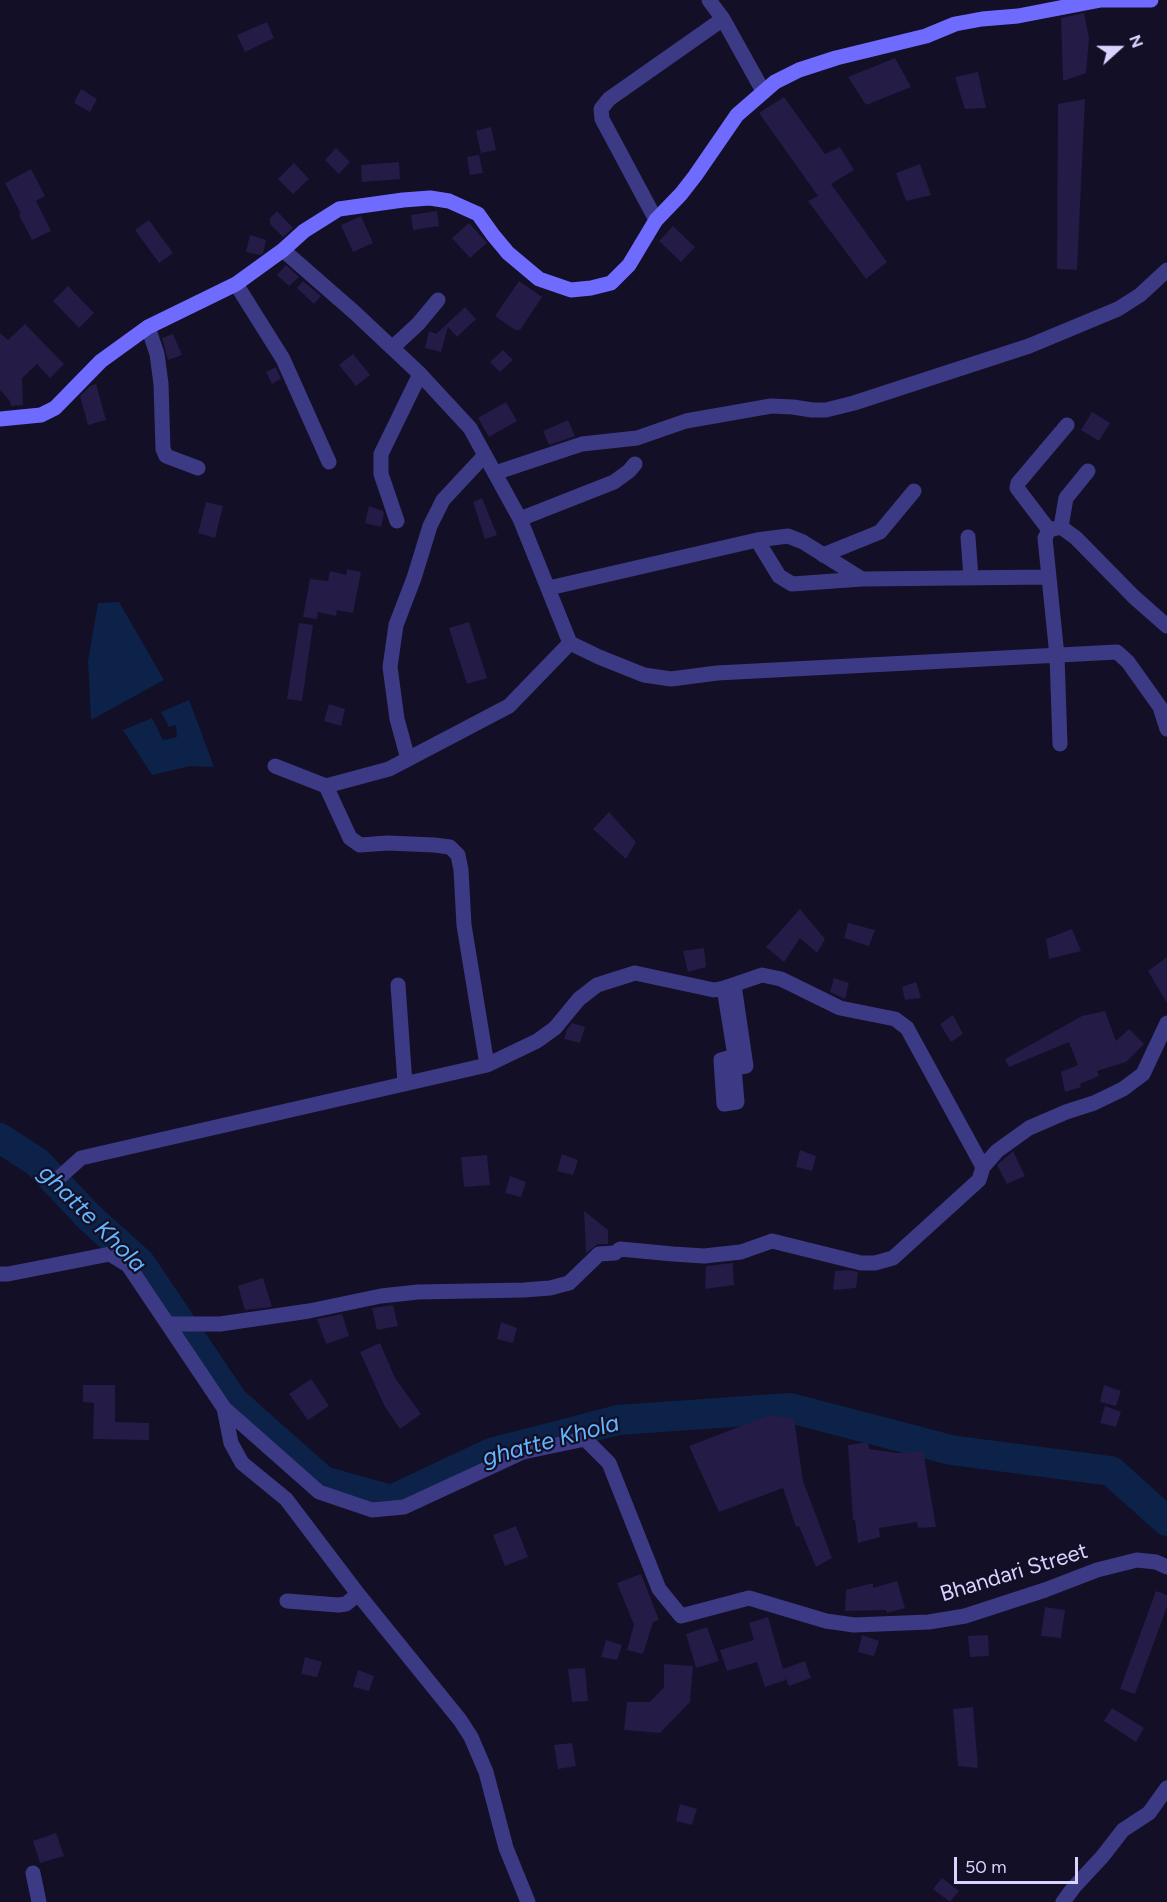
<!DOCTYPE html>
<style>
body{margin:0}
#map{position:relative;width:1167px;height:1902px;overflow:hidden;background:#130f26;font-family:Figtree,sans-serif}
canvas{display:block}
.north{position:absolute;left:1089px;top:18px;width:60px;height:60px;-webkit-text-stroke:4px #130f26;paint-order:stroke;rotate:69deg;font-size:16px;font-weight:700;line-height:24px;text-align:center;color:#d9d4ff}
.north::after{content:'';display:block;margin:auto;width:21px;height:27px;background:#d9d4ff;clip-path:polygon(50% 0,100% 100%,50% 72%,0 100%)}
.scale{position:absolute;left:954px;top:1857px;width:124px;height:27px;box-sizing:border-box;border:3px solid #d9d4ff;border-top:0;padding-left:8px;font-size:18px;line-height:21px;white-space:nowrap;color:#d9d4ff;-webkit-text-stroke:4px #130f26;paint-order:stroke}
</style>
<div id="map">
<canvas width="1167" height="1902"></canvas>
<div class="north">N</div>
<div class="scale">50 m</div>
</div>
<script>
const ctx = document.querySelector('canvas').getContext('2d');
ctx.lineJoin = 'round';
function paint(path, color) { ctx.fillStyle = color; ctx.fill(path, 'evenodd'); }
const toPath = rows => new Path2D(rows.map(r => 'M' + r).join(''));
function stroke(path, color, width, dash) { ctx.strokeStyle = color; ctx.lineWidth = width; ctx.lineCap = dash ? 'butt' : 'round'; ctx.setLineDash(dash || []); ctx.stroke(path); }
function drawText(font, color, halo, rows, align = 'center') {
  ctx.font = font + ' Figtree,sans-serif'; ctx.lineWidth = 4.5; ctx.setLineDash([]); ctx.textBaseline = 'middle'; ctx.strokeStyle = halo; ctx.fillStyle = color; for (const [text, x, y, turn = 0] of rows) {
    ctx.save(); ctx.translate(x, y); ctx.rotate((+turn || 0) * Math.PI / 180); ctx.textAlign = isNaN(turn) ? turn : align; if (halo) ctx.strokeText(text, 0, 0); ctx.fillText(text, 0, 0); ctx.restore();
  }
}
const water = toPath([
 [119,602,164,680,91,720,88,661,98,603],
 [189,700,214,767,190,766,152,775,123,730,152,718,163,740,177,737,176,725,169,727,161,712]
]);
const river = toPath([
 [0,1138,37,1162,90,1218,140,1263,233,1401,323,1481,391,1500,491,1453,618,1420,790,1408,951,1450,1111,1471,1167,1521]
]);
const building = toPath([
 [1084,13,1089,38,1086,73,1063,81,1061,18],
 [267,22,274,38,245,52,237,35],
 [895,58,911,87,866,105,848,77],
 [978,72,986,108,965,109,955,77],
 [81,89,97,99,90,112,74,103],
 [784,97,825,154,840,147,854,170,831,184,887,262,866,279,808,201,818,196,759,113],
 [1085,99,1077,270,1057,269,1058,104],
 [491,127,496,150,481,153,476,131],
 [336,148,350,162,339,174,325,160],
 [479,155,483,173,470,175,467,157],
 [399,162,400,179,362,182,361,165],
 [294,163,309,179,293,194,278,179],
 [920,164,931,195,906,201,896,173],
 [31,169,45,196,36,201,51,231,32,240,19,215,21,214,5,183],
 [277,211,293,228,283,237,270,224,270,218],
 [437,211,439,226,413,230,411,215],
 [361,216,373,243,353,252,341,225],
 [149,220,173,253,159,263,135,230],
 [469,223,487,243,470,258,452,238],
 [673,226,695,247,681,262,659,241],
 [250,235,266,240,263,253,260,255,246,252],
 [286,265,299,277,289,286,277,275],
 [303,281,321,296,314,304,297,288],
 [519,281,542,297,520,330,515,330,495,316],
 [68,286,94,313,79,328,53,301],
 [465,307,476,319,457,337,448,327,441,352,425,348,429,331,436,334],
 [25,324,64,364,50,378,37,364,22,378,23,405,11,406,10,401,0,390,0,333,8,340],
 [173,334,182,355,168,360,162,338],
 [503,350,513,360,500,372,490,362],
 [353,354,370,375,356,386,339,365],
 [276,367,281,379,272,384,266,372],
 [96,384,106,420,88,425,80,396,90,386],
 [506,402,517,421,489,437,478,418],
 [1092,412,1110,423,1099,441,1081,430],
 [568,420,575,436,549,445,543,431],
 [482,498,497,535,485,539,473,502],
 [206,502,223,506,215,538,198,533],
 [369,506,383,511,384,514,381,527,365,523],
 [347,569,361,572,353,613,337,610,336,616,318,612,317,619,303,617,310,579,328,581,330,571,346,575],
 [469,622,487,678,467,684,449,628],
 [299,623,313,625,302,701,287,699],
 [329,704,345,709,341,726,324,721],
 [609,812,636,842,626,859,593,829],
 [800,909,825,939,817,953,800,938,784,962,766,947],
 [848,923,875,930,869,946,844,938],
 [1072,929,1081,951,1049,959,1046,939],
 [704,948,706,967,688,972,683,951],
 [1167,957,1167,1003,1148,971],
 [834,978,849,983,845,999,830,992],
 [916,982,921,998,905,1000,902,987],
 [1105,1011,1116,1041,1129,1029,1144,1044,1126,1062,1097,1071,1099,1076,1080,1084,1081,1087,1065,1092,1061,1072,1078,1065,1069,1042,1009,1067,1005,1059,1082,1016],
 [953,1015,963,1034,951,1042,940,1024],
 [572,1023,585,1027,580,1043,564,1039,567,1029],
 [800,1150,816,1156,812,1171,796,1167],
 [1013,1151,1025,1176,1007,1184,997,1165],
 [562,1154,578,1160,573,1175,557,1171],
 [487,1155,490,1185,464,1187,461,1157],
 [510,1176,526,1182,521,1197,505,1193],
 [584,1211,608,1230,608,1244,598,1244,586,1253],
 [733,1263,734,1285,705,1289,706,1266],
 [850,1270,858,1272,856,1288,833,1290,835,1271],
 [263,1278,272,1307,245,1310,238,1286],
 [393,1305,398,1326,377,1330,372,1308],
 [342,1314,349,1336,326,1344,317,1319],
 [501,1322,517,1328,513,1343,497,1339],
 [380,1343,395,1378,421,1414,400,1429,384,1405,360,1352],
 [311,1379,329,1406,308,1420,289,1394],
 [83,1385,115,1385,115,1422,149,1423,149,1440,93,1439,94,1403,83,1402],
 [1104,1385,1121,1391,1116,1406,1100,1402],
 [1105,1406,1121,1412,1116,1427,1100,1423],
 [770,1415,794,1419,803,1481,832,1558,816,1567,799,1526,796,1527,783,1488,719,1512,689,1446],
 [868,1442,869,1449,897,1453,923,1451,936,1527,918,1528,917,1522,879,1528,880,1537,858,1543,855,1520,853,1520,848,1445],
 [516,1526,528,1557,505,1566,493,1535],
 [641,1574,659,1620,653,1622,643,1654,627,1650,634,1625,617,1583],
 [897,1581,905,1608,887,1613,886,1610,845,1611,846,1590,873,1583,873,1588],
 [1156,1591,1167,1595,1167,1607,1135,1694,1120,1689],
 [1045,1607,1065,1610,1061,1638,1041,1636],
 [768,1617,783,1669,805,1661,811,1678,789,1686,784,1674,786,1680,765,1687,757,1662,727,1671,720,1650,754,1640,749,1623],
 [707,1627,719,1661,696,1668,686,1634],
 [862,1635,879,1641,874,1656,858,1652],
 [988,1635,989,1656,970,1657,968,1636],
 [606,1640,622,1645,617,1660,601,1657],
 [305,1657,322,1662,317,1677,301,1674],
 [664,1664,693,1666,690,1702,660,1733,624,1730,627,1702,650,1702,664,1687],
 [585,1668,588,1701,572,1702,568,1669],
 [358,1670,374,1676,369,1691,353,1687],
 [973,1707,978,1768,958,1766,953,1709],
 [1112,1708,1144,1728,1136,1742,1104,1721],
 [572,1743,576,1766,558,1769,554,1745],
 [680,1804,697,1809,692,1825,676,1821],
 [56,1833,64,1856,40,1863,33,1841],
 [942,1878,959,1891,950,1902,933,1889]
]);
const street = toPath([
 [709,0,723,19,763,91],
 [656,220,602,119,601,109,609,99,723,19],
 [283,250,354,312,420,374,470,428,520,519,570,643,599,657,644,675,671,679,717,673,1117,652,1128,662,1160,707,1167,729],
 [236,284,283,359,329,462],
 [148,327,157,354,161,384,163,449,166,456,198,468],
 [392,348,418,324,438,300],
 [495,473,582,444,637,438,686,421,771,406,793,407,812,410,826,410,854,403,1029,346,1118,309,1140,295,1167,270],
 [520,519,614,482,629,471,635,464],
 [397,521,381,474,381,454,420,374],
 [1061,527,1076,538,1134,597,1167,626],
 [1061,527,1066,498,1088,471],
 [1049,530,1017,488,1018,483,1067,425],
 [968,537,971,578],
 [757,540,779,576,792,584,862,579,1049,577],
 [823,555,880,532,914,491],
 [549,588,757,540,788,536,803,542,862,579],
 [1060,744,1057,656,1045,538,1049,530,1061,527],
 [408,759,397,719,390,667,396,625,414,578,430,526,443,500,485,455],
 [275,766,326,786,389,769,509,706,570,643],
 [326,786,350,838,360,845,388,843,434,845,450,847,458,855,461,870,464,925,487,1065],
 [398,985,405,1084],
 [724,988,735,1056,721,1060,724,1104,737,1102,734,1068,746,1066,734,985],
 [61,1176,81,1158,487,1065,537,1041,555,1028,579,999,597,985,635,973,714,990,724,988,762,975,781,979,840,1008,895,1019,907,1028,983,1167],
 [0,1274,8,1274,110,1254,128,1265,224,1408,319,1492,372,1510,404,1507,523,1452,585,1439,609,1463,659,1589,681,1616,749,1598,826,1621,854,1625,929,1622,965,1616,1045,1590,1097,1570,1137,1560,1156,1562,1167,1567],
 [168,1324,220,1324,309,1311,381,1296,418,1292,524,1290,550,1288,569,1283,599,1254,615,1253,620,1249,673,1254,704,1256,741,1252,772,1241,861,1263,875,1263,893,1258,979,1180,983,1167,997,1151,1029,1128,1066,1112,1094,1103,1123,1089,1143,1074,1167,1023],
 [224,1408,231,1443,242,1463,286,1499,358,1594,460,1720,471,1737,486,1772,506,1848,528,1902],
 [287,1601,338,1605,346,1604,358,1594],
 [33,1873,39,1902],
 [1063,1902,1074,1887,1102,1857,1123,1830,1149,1813,1167,1788]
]);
const secondary = toPath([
 [0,419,41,415,55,408,101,361,148,327,236,284,283,250,304,231,339,209,403,200,430,198,449,201,478,214,493,235,508,253,539,279,571,290,591,288,611,283,629,265,656,220,681,194,695,176,737,115,775,82,799,70,836,58,926,36,955,24,982,19,1018,16,1101,0,1151,0]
]);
const streetNames = [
 ["Bhandari Street",1014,1573,-17]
];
const waterNames = [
 ["ghatte Khola",92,1219,45],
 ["ghatte Khola",551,1441,-15]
];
paint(water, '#0c2248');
stroke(river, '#0c2248', 30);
paint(building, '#241b47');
stroke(street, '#3d3a85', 15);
stroke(secondary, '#6f6bff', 15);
drawText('22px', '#d9d4ff', '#130f26', streetNames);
drawText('italic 24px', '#62b6ff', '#130f26', waterNames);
</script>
